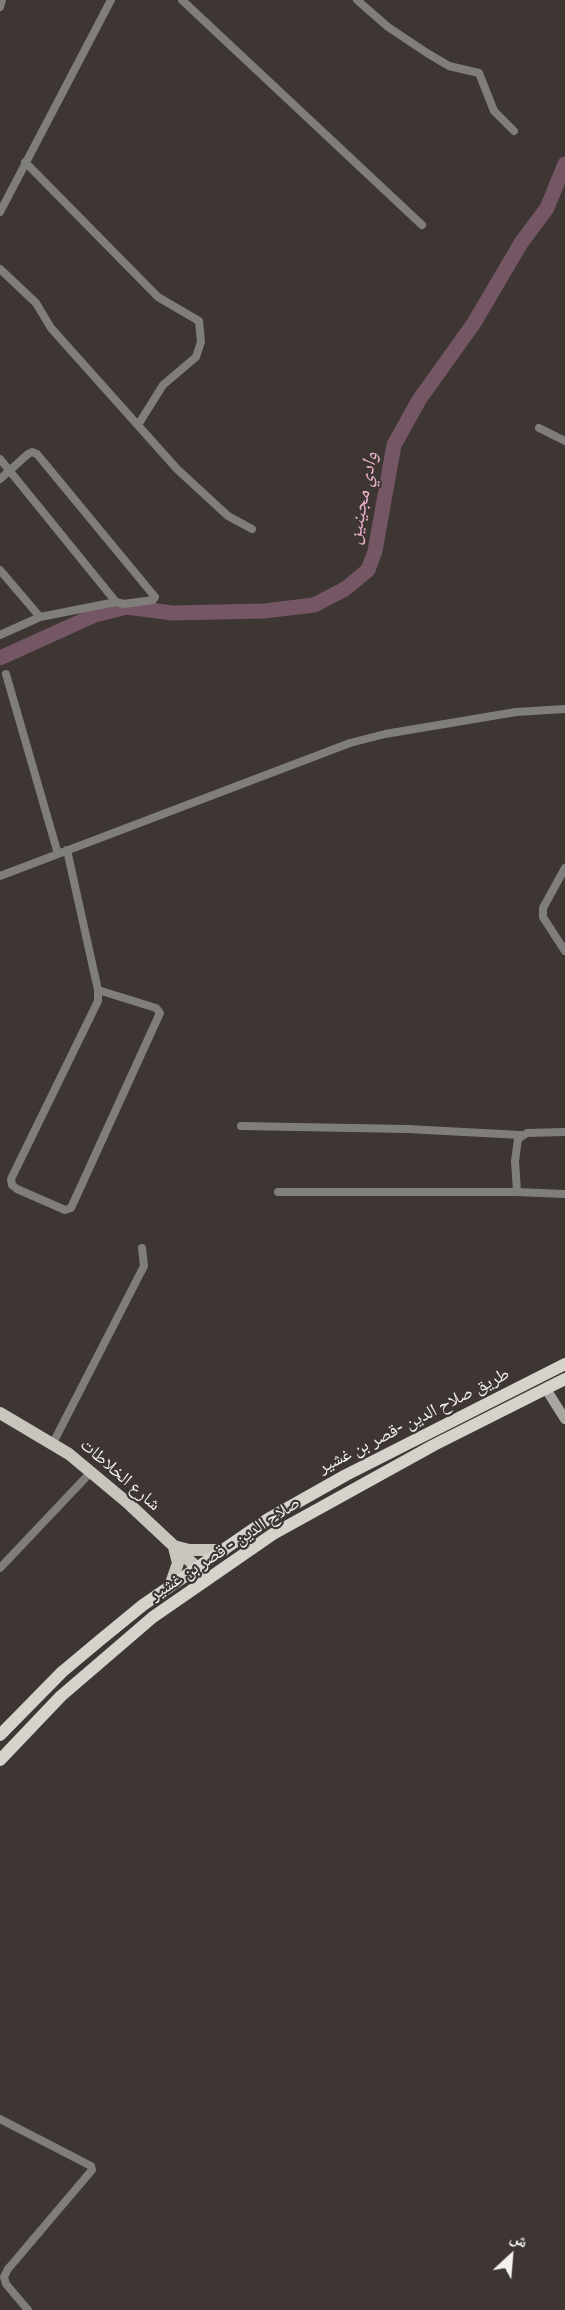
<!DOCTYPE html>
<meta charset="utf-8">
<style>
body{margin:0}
#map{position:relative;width:565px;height:2310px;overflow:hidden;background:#3d3633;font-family:Signika,"Noto Naskh Arabic",sans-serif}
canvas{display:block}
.north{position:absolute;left:481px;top:2226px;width:60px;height:60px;-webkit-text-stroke:4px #3d3633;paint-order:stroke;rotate:26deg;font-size:16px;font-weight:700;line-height:24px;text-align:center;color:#f5f1ef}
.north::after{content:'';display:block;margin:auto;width:21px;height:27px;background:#f5f1ef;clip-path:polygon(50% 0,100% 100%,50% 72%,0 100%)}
</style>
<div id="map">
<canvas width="565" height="2310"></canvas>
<div class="north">ش</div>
</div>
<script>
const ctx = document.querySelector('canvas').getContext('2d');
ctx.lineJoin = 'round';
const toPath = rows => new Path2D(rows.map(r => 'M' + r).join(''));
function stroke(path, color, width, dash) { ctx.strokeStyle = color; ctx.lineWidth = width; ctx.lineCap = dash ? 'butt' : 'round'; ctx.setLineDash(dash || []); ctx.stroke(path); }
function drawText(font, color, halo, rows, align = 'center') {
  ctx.font = font + ' Signika,"Noto Naskh Arabic",sans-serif'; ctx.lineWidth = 4.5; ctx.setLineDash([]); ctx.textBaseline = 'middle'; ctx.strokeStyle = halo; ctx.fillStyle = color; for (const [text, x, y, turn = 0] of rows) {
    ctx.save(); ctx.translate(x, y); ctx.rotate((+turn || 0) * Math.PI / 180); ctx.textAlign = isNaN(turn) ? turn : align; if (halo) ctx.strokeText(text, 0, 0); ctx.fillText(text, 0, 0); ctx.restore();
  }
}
const river = toPath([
 [0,658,95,615,127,607,172,613,264,611,314,605,345,589,368,570,375,551,394,445,419,400,474,323,521,243,547,208,565,164]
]);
const minor = toPath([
 [182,0,422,225],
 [357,0,388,27,427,53,449,66,479,73,494,111,514,131],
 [0,7,2,0],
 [25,162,158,297,199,321,201,342,196,357,163,385,138,425],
 [0,212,111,0],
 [0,269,36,303,51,328,177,469,228,516,252,529],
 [539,428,565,441],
 [0,459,116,602,40,617,0,635],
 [0,479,28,454,32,452,37,454,155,597,153,600,124,604,116,602],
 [0,570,40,617],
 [6,674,58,854],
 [67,850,98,990,98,1001,11,1179,12,1185,17,1189,65,1210,71,1208,160,1013,156,1008,98,990],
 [565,868,543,908,543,917,565,951],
 [0,876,350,743,385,734,516,712,565,709],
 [241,1126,407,1129,521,1135],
 [278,1192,517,1192,565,1194],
 [517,1192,515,1161,518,1139,527,1133,565,1132],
 [53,1443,144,1266,142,1248],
 [0,1568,91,1472],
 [0,2119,91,2166,92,2170,8,2269,4,2277,6,2284,28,2310]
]);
const secondary = toPath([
 [546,1389,565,1419]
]);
const primary = toPath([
 [0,1413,69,1454,129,1504,208,1578],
 [174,1546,189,1550,224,1550],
 [170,1586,178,1563,174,1547]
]);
const trunk = toPath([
 [0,1735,62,1672,99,1641,143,1605,268,1519,346,1475,565,1364],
 [0,1760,61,1696,153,1617,273,1534,434,1445,565,1379]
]);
const streetNames = [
 ["طريق صلاح الدين -قصر بن غشير",414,1421,-27],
 ["شارع الخلاطات",120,1475,41],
 ["صلاح الدين - قصر بن غشير",225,1549,-33]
];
const waterNames = [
 ["وادي مجينين",363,498,-79]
];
stroke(river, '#755664', 15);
stroke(minor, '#807e7b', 8);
stroke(secondary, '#a9a6a1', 10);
stroke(primary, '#c8c4be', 12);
stroke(trunk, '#d6d2cc', 12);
drawText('18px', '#f5f1ef', '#3d3633', streetNames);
drawText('italic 20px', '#ebb0cb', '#3d3633', waterNames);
</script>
